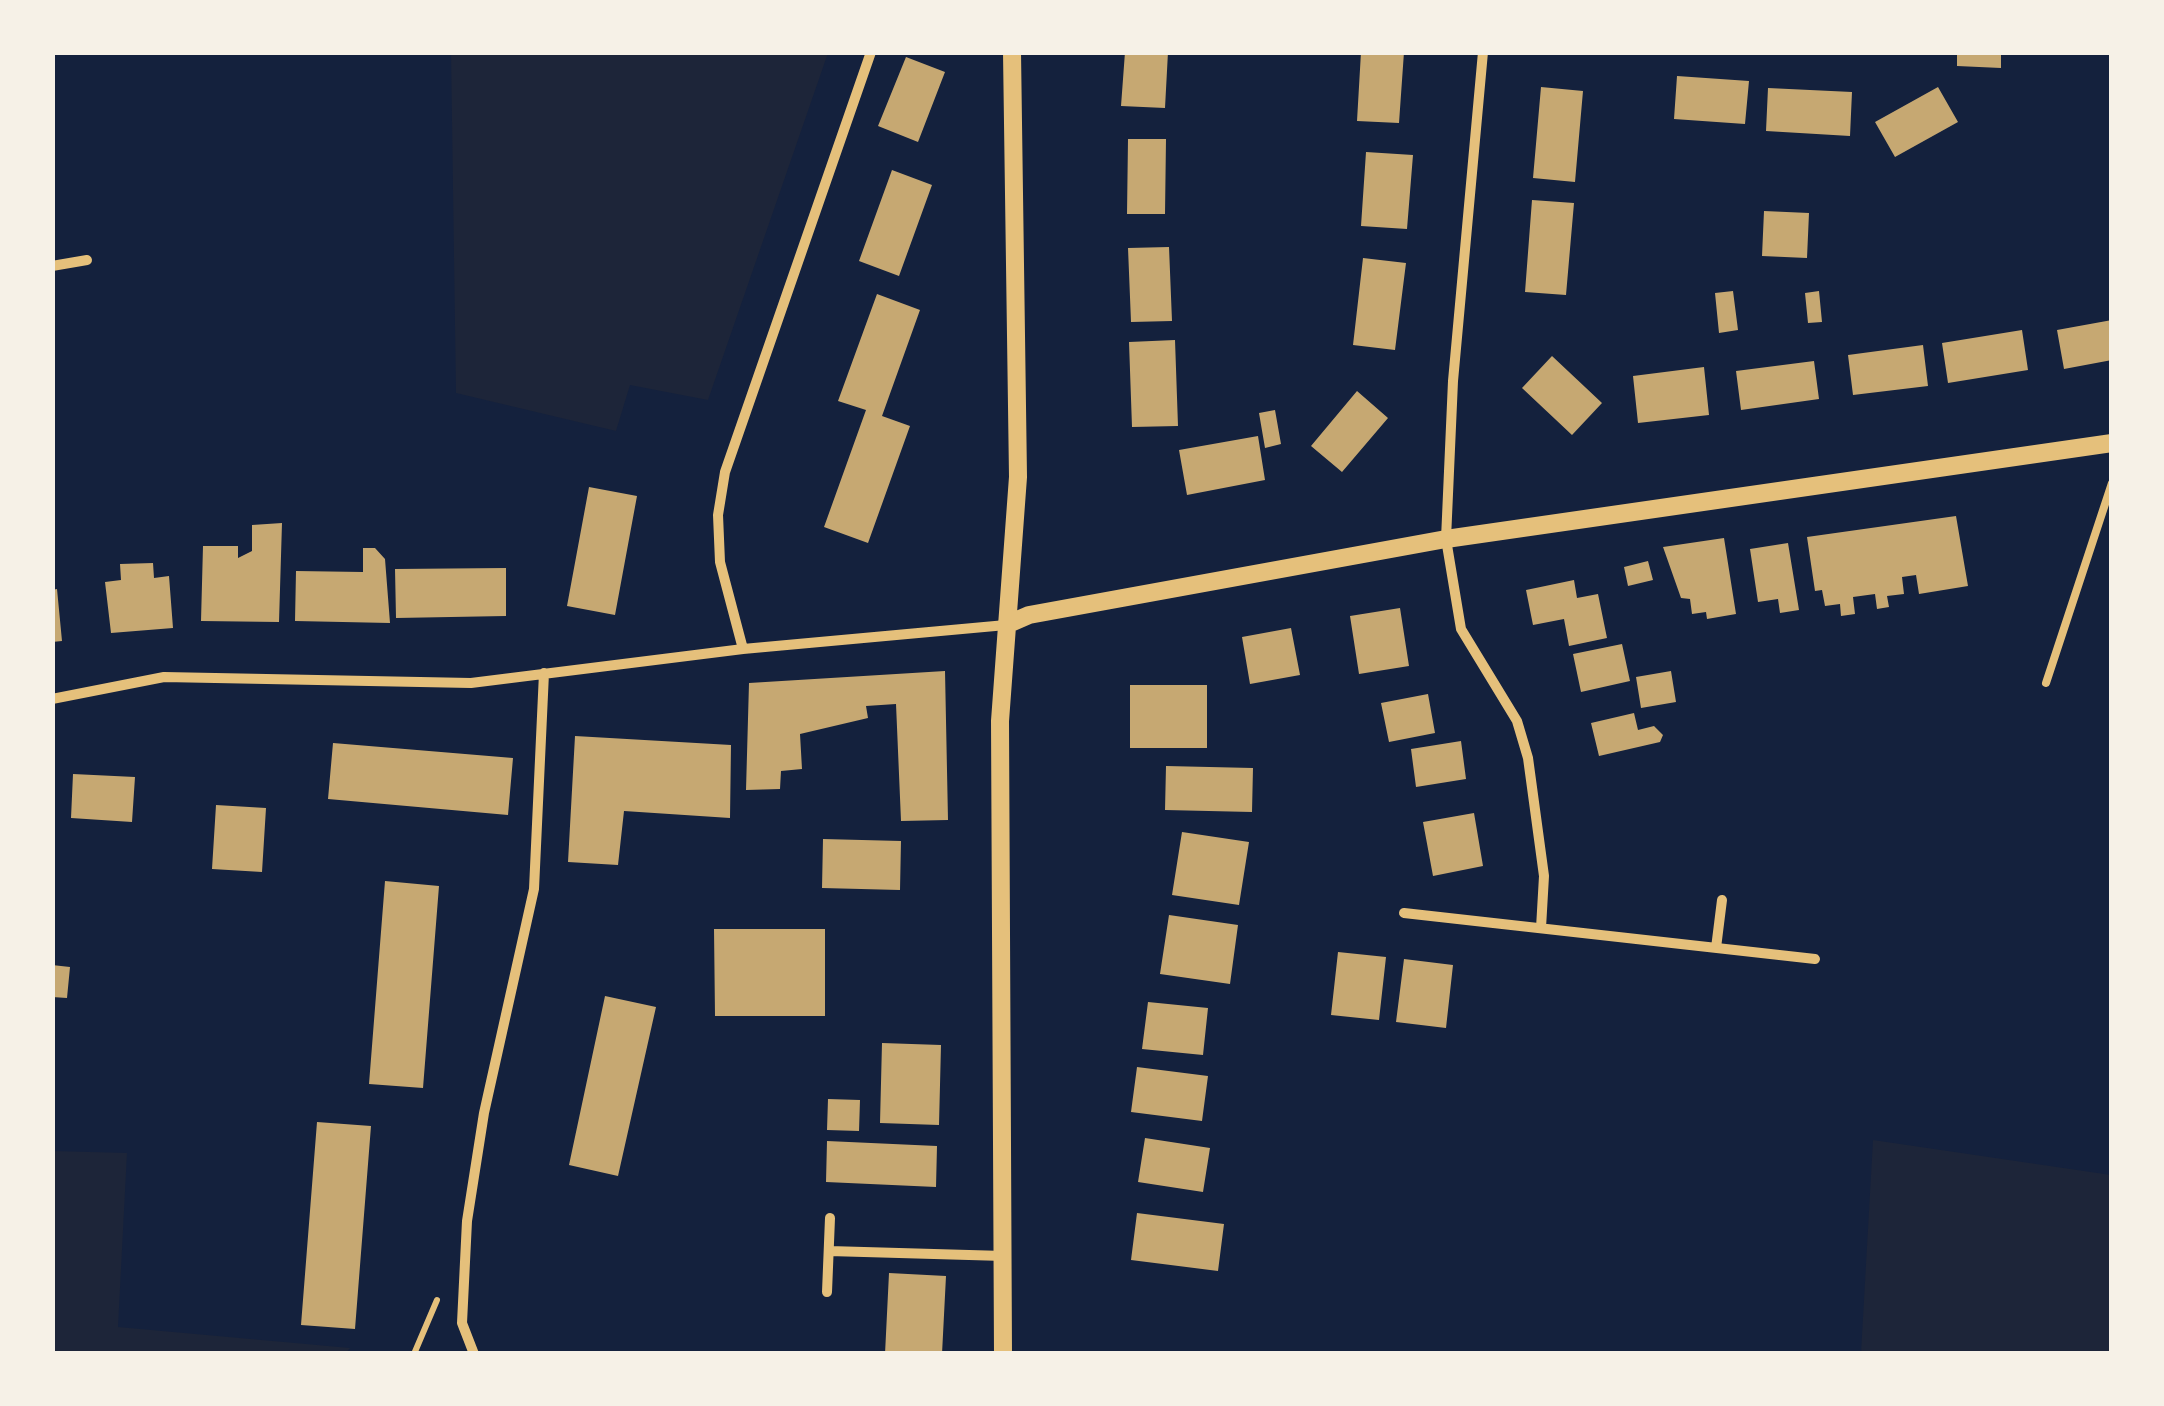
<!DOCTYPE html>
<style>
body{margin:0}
#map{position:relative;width:2164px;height:1406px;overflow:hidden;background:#14213d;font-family:"Open Sans",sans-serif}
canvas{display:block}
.frame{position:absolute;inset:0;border:55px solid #f6f1e7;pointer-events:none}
</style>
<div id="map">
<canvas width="2164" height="1406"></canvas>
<div class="frame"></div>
</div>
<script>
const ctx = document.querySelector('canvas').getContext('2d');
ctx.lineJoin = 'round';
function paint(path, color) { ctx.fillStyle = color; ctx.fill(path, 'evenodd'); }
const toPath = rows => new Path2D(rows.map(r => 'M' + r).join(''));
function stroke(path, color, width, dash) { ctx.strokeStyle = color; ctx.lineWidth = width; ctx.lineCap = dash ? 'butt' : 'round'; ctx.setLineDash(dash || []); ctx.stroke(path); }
const green = toPath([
 [451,53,828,53,708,400,630,385,616,431,456,393],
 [1873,1140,2111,1175,2111,1353,1861,1353],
 [53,1151,127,1153,118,1327,350,1348,346,1353,53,1353]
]);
const building = toPath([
 [1125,52,1168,52,1165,108,1121,106],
 [1361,52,1404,52,1399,123,1357,121],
 [1957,52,2001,52,2001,68,1957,66],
 [906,57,945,72,918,142,878,126],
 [1677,76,1749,81,1745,124,1674,119],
 [1541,87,1583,91,1575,182,1533,178],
 [1938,87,1958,122,1895,157,1875,122],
 [1768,88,1852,92,1850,136,1766,131],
 [1128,139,1166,139,1165,214,1127,214],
 [1366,152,1413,155,1407,229,1361,226],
 [892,170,932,185,899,276,859,261],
 [1532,200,1574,203,1566,295,1525,292],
 [1764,211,1809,213,1807,258,1762,256],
 [1169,247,1172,321,1131,322,1128,248],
 [1363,258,1406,263,1395,350,1353,345],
 [1733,291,1738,330,1719,333,1715,293],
 [1819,291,1822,322,1808,323,1805,293],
 [877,294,920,310,882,416,910,426,868,543,824,527,866,410,838,401],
 [2112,320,2112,360,2064,369,2057,330],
 [2022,330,2028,370,1948,383,1942,343],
 [1175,340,1178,426,1132,427,1129,342],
 [1923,345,1928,386,1853,395,1848,355],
 [1552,356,1602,403,1572,435,1522,388],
 [1814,361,1819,399,1741,410,1736,371],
 [1704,367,1709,415,1638,423,1633,376],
 [1357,391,1388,418,1342,472,1311,446],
 [1275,410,1281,444,1265,448,1259,413],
 [1258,436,1265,480,1187,495,1179,450],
 [589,487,637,496,615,615,567,606],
 [1956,516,1968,586,1919,594,1916,575,1902,577,1904,594,1887,596,1889,607,1877,609,1875,594,1853,597,1855,614,1841,616,1840,604,1825,606,1822,590,1815,591,1807,537],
 [282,523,279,622,201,621,203,546,238,546,238,558,252,551,252,525],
 [1724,538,1736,614,1707,619,1706,612,1692,614,1690,599,1681,598,1663,547],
 [1788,543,1799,610,1780,613,1778,599,1758,602,1750,549],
 [363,548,375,548,385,559,390,623,295,621,296,571,363,572],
 [1648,561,1653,580,1628,586,1624,567],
 [153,563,154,578,169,576,173,628,111,633,105,582,121,580,120,564],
 [506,568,506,616,396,618,395,569],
 [1574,580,1577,598,1598,594,1607,638,1569,646,1564,619,1533,625,1526,590],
 [57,589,62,641,52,642,52,590],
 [1400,608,1409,666,1359,674,1350,616],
 [1291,628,1300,675,1250,684,1242,637],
 [1622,644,1630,681,1581,692,1573,654],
 [945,671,948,820,901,821,896,704,866,706,868,718,800,734,802,769,781,771,780,789,746,790,749,683],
 [1671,671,1676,702,1641,708,1636,677],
 [1130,685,1207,685,1207,748,1130,748],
 [1428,694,1435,733,1389,742,1381,703],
 [1634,713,1638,730,1654,726,1663,735,1660,742,1599,756,1591,723],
 [575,736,731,745,730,818,624,811,618,865,568,862],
 [1461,741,1466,779,1416,787,1411,749],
 [333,743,513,758,508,815,328,799],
 [1166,766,1253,768,1252,812,1165,810],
 [73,774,135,777,132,822,71,818],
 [216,805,266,808,262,872,212,869],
 [1474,813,1483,866,1433,876,1423,822],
 [1182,832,1249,842,1239,905,1172,895],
 [823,839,901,841,900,890,822,888],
 [385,881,439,886,423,1088,369,1084],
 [1169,915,1238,925,1230,984,1160,974],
 [714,929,825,929,825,1016,715,1016],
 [1338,952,1386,957,1379,1020,1331,1015],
 [1404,959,1453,965,1446,1028,1396,1022],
 [52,965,70,967,67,998,52,997],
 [605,996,656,1007,618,1176,569,1165],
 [1148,1002,1208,1008,1203,1055,1142,1049],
 [882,1043,941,1045,939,1125,880,1123],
 [1137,1067,1208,1076,1202,1121,1131,1112],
 [828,1099,860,1100,859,1131,827,1130],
 [317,1122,371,1126,355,1329,301,1325],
 [1145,1138,1210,1148,1203,1192,1138,1182],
 [827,1141,937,1146,936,1187,826,1182],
 [1137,1213,1224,1224,1218,1271,1131,1260],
 [889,1273,946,1276,942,1354,885,1354]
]);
const path = toPath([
 [414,1354,437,1300]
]);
const service = toPath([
 [2046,683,2112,483]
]);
const minor = toPath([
 [1483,52,1453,381,1446,539,1461,629,1517,721,1528,758,1544,876,1541,928],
 [52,266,87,260],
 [743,649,720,562,718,515,725,472,871,52],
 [52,699,164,677,471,683,743,649,1006,625],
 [1404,913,1815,959],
 [1716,948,1722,900],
 [829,1251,1004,1256],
 [827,1292,830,1218],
 [474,1354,462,1323,467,1221,484,1113,534,889,544,673]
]);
const tertiary = toPath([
 [1006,625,1029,615,1446,539,2112,443],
 [1003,1354,1000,721,1018,477,1012,52]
]);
paint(green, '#1d2539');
paint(building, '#c6a872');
stroke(path, '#e5c07b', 6);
stroke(service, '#e5c07b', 8);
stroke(minor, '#e5c07b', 10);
stroke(tertiary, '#e5c07b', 18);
</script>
